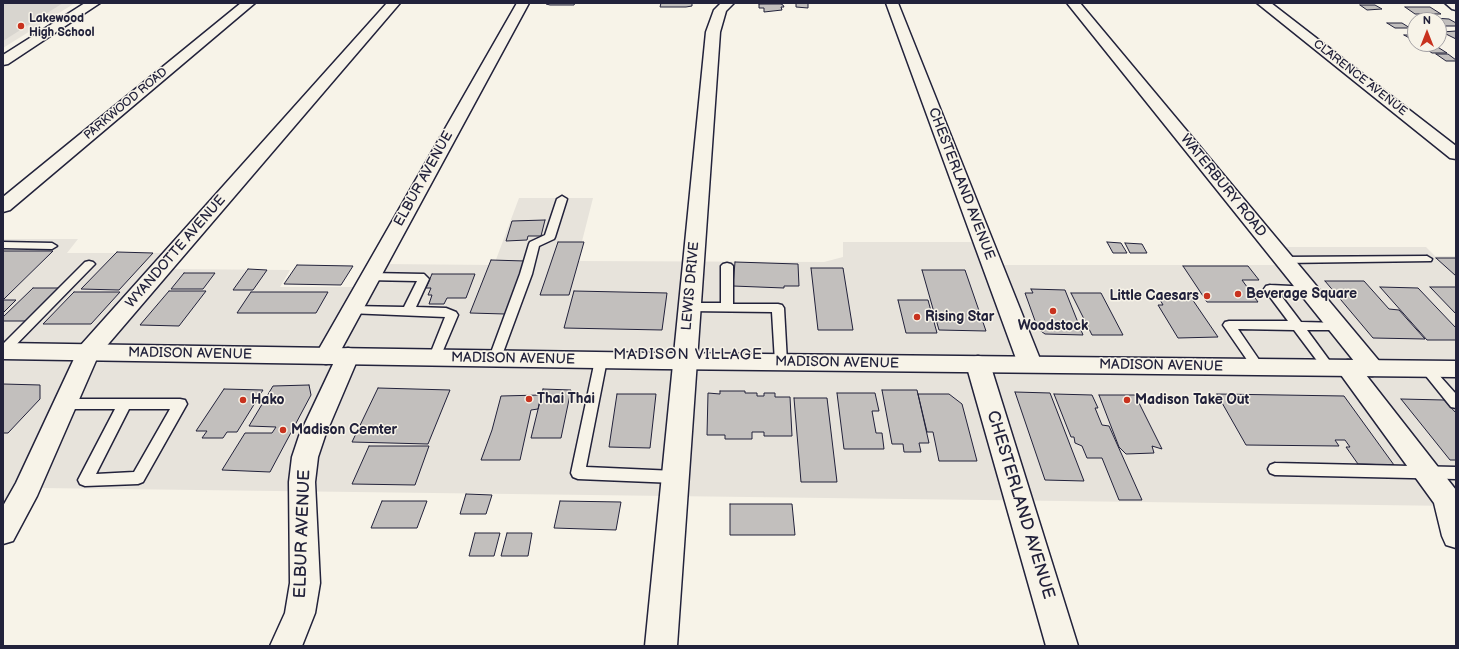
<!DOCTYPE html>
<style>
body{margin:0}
#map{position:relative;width:1459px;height:649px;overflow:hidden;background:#f7f3e8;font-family:"Balsamiq Sans",sans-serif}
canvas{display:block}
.frame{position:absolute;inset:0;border:4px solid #22223b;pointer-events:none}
.north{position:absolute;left:1407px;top:12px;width:40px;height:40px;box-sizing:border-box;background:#f7f3e8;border:1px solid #a29fa3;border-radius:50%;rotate:0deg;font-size:11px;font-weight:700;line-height:16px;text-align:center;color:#22223b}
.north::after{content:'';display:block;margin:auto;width:14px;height:18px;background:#c8321e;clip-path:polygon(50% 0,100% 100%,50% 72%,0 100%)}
</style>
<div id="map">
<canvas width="1459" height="649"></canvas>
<div class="frame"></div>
<div class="north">N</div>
</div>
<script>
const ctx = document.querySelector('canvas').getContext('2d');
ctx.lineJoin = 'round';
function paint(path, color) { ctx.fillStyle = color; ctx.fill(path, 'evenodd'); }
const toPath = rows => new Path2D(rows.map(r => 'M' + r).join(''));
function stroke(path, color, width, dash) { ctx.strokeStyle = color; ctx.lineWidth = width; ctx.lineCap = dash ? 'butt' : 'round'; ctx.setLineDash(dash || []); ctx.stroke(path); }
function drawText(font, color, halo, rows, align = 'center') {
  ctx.font = font + ' "Balsamiq Sans",sans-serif'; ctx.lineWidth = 3; ctx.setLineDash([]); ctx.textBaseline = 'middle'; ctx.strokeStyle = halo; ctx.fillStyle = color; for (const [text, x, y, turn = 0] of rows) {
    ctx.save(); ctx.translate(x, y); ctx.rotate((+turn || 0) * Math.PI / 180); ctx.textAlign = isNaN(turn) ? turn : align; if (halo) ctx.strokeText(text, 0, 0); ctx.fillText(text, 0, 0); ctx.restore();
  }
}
const built = toPath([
 [3,3,75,3,3,48],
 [519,198,593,198,577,261,824,262,843,257,843,242,987,242,996,265,1282,265,1268,247,1426,247,1435,256,1456,256,1456,506,40,488,3,508,3,239,78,239,67,253,179,253,167,269,290,270,280,287,369,287,381,264,494,265]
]);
const green = toPath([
 [3,3,63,3,3,41]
]);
const building = toPath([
 [546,3,575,3,574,5,550,5,546,4,546,3],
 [661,3,692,3,692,6,686,7,660,7,661,3],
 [796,3,808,3,808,8,796,7,796,3],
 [759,4,781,4,783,5,784,7,781,7,782,10,764,12,764,8,759,8,759,4],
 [1360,5,1375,5,1382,9,1367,10,1360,5],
 [1405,7,1430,7,1441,14,1415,14,1405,7],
 [1434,18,1449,19,1456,23,1456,26,1439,26,1439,20,1415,20,1413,19,1434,18],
 [1387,23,1402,23,1410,28,1395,28,1387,23],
 [1456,31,1456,39,1442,32,1456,31],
 [1404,35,1415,35,1415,40,1413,40,1404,35],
 [1422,46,1436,46,1447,53,1432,53,1422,46],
 [1436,54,1448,54,1456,60,1456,61,1446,61,1436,54],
 [545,220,541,236,528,236,527,240,506,241,512,221,545,220],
 [558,242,584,242,569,295,540,295,558,242],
 [1107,242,1121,243,1127,253,1113,253,1107,242],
 [1125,243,1142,244,1147,253,1130,253,1125,243],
 [3,251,53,251,7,296,3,300,16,300,3,313,3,251],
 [117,252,153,253,119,290,81,289,117,252],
 [1436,258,1456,258,1456,276,1436,258],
 [491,260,525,261,505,314,470,313,491,260],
 [735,262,798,264,799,286,784,286,784,288,733,286,735,262],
 [297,265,353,266,341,285,284,284,297,265],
 [1183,266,1248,266,1259,280,1242,280,1258,302,1207,302,1183,266],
 [811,268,843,268,853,330,818,330,811,268],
 [248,269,267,270,253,290,233,290,248,269],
 [922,270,965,270,986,331,939,330,922,270],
 [184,273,215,273,203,289,171,289,184,273],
 [432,274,475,274,466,298,447,298,444,304,429,304,432,295,428,295,431,288,426,288,432,274],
 [1325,281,1364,281,1389,309,1399,310,1425,339,1373,338,1325,281],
 [1380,287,1418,288,1456,328,1456,340,1427,340,1380,287],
 [1430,287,1456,287,1456,314,1430,287],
 [33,288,58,288,25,321,3,321,3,317,33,288],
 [1031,289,1065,290,1083,335,1045,334,1038,329,1025,293,1033,293,1031,289],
 [169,291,206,291,179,326,140,325,169,291],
 [574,291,667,293,662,330,564,328,574,291],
 [74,292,120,292,91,324,43,324,74,292],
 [251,292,328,292,316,313,237,313,251,292],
 [1071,293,1101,293,1123,335,1092,335,1071,293],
 [1158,296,1190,296,1218,337,1178,338,1158,305,1163,305,1158,296],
 [898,300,928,300,937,333,906,333,898,300],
 [3,384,40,385,40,399,8,433,3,433,3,384],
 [309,385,311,395,270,472,222,470,245,433,272,433,276,427,249,426,273,386,309,385],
 [378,388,450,390,428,444,352,442,378,388],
 [224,389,263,390,237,432,227,432,223,438,202,438,207,431,196,431,224,389],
 [543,389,571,390,561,438,531,438,543,389],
 [882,390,917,390,929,443,919,443,921,452,904,452,903,444,892,444,882,390],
 [720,391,745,391,745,393,757,393,757,396,764,396,764,393,775,393,775,397,790,397,792,436,764,436,764,432,752,432,752,439,725,439,725,435,707,435,708,393,720,394,720,391],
 [1015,392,1050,393,1084,481,1045,480,1015,392],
 [837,393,875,393,879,411,872,411,876,433,882,433,884,449,844,449,837,393],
 [617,394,656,394,650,448,609,447,617,394],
 [918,394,949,394,962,404,977,461,939,461,933,432,927,432,918,394],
 [1054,394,1092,395,1098,408,1095,408,1102,425,1109,426,1142,500,1119,500,1102,458,1087,458,1082,446,1075,443,1074,437,1071,437,1054,394],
 [1217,394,1344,396,1394,465,1358,464,1346,447,1350,447,1345,440,1335,440,1339,446,1246,445,1217,394],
 [541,395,538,409,531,410,520,460,481,460,492,430,501,396,541,395],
 [1099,395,1135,395,1162,449,1152,446,1154,453,1126,454,1119,447,1099,395],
 [794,398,827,398,837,482,801,482,794,398],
 [1401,399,1444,400,1456,413,1456,460,1450,460,1401,399],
 [369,446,429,446,415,485,352,484,369,446],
 [466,494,492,495,486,514,460,514,466,494],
 [382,501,427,501,417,528,371,528,382,501],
 [560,501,621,502,616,530,554,528,560,501],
 [730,504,792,504,795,535,730,535,730,504],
 [475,533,500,533,494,556,469,556,475,533],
 [507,533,532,533,528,556,501,556,507,533]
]);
const lane = toPath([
 [562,196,567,199,555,237,554,239,539,246,532,274,501,358,499,361,495,362,491,361,489,358,520,274,529,244,530,242,545,235,557,199,562,196],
 [3,242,52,243,57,246,52,249,3,248,3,242],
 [1427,256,1432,259,1431,261,1283,263,1278,260,1283,257,1427,256],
 [89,261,93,262,95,264,93,266,7,354,3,355,3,344,85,262,89,261],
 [727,263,731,264,733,266,733,304,778,304,782,305,784,308,787,362,785,365,781,367,777,365,775,362,772,312,689,311,685,310,683,307,685,304,689,303,721,303,721,266,723,264,727,263],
 [370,273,424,274,429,279,416,307,446,308,456,312,458,315,439,360,435,361,431,360,429,357,445,317,348,313,346,310,348,307,352,306,404,307,417,281,366,280,364,277,366,274,370,273],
 [1270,285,1312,287,1314,290,1312,293,1308,294,1279,293,1301,322,1342,323,1344,326,1342,329,1338,330,1307,330,1332,364,1334,367,1332,370,1328,372,1324,370,1294,330,1238,329,1264,367,1262,370,1258,372,1254,370,1223,325,1225,322,1229,321,1288,321,1264,289,1266,286,1270,285],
 [601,356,605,357,607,360,586,467,675,471,680,473,682,477,680,481,675,483,578,479,573,477,571,473,595,360,597,357,601,356],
 [1426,363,1430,365,1456,394,1456,408,1451,407,1422,371,1420,368,1422,365,1426,363],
 [65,399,180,399,185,400,187,404,143,482,138,484,85,486,80,484,78,480,115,409,65,409,60,408,58,404,60,400,65,399],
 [129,409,170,409,134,472,96,474,129,409],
 [1275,463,1456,467,1456,479,1275,475,1270,473,1268,469,1270,465,1275,463]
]);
const street = toPath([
 [241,3,255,3,10,210,3,212,3,197,241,3],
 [387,3,400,3,98,356,37,496,13,541,3,544,3,506,16,483,80,346,387,3],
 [517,3,529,3,341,350,348,348,356,350,359,356,325,436,318,457,315,482,320,583,315,613,302,646,270,646,285,613,290,583,289,482,292,457,299,436,334,362,326,364,318,362,315,356,517,3],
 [721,3,734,3,726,11,720,32,677,646,645,646,706,32,714,10,721,3],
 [886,3,898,3,1042,364,1038,370,1030,372,1022,370,1018,364,886,3],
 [1067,3,1080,3,1380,362,1384,368,1380,374,1372,376,1366,375,1456,490,1456,548,1446,545,1442,536,1434,503,1336,368,1340,362,1348,360,1354,361,1067,3],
 [1257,3,1271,3,1456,146,1456,159,1450,158,1257,3],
 [1445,3,1456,3,1456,10,1452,9,1445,3],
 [978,356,986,358,990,364,1078,646,1046,646,966,364,970,358,978,356]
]);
const secondary = toPath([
 [85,3,100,3,8,64,3,65,3,55,85,3],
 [3,343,662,353,1456,361,1456,377,662,369,3,359,3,343]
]);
const markers = [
 [21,26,4,"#c8321e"],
 [1238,294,4,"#c8321e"],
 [1207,296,4,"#c8321e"],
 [1053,311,4,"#c8321e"],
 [917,317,4,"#c8321e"],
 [529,399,4,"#c8321e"],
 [243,400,4,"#c8321e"],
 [1127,400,4,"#c8321e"],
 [283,430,4,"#c8321e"]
];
const farPoinames = [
 ["Lakewood",29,19],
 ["High School",29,33]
];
const farStreetnames = [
 ["CLARENCE AVENUE",1360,78,38],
 ["PARKWOOD ROAD",126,104,-40]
];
const streetNames = [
 ["ELBUR AVENUE",424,179,-61],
 ["CHESTERLAND AVENUE",961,184,69],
 ["WATERBURY ROAD",1223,186,51],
 ["WYANDOTTE AVENUE",176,252,-49],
 ["LEWIS DRIVE",691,286,-85],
 ["MADISON AVENUE",190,354,1],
 ["MADISON AVENUE",513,359,1],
 ["MADISON AVENUE",837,363,1],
 ["MADISON AVENUE",1161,366,1]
];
const poiNames = [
 ["Beverage Square",1246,294],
 ["Little Caesars",1199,296,"right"],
 ["Rising Star",925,317],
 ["Woodstock",1053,326,"center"],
 ["Thai Thai",537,399],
 ["Hako",251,400],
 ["Madison Take Out",1135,400],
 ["Madison Cemter",291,430]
];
const neighbourhoodNames = [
 ["MADISON VILLAGE",688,355]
];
const nearStreetnames = [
 ["CHESTERLAND AVENUE",1020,505,73],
 ["ELBUR AVENUE",303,534,-88]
];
paint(built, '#e7e3db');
paint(green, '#d8d5cf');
paint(building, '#c2bfbd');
stroke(building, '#22223b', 1);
stroke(lane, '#22223b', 3);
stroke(street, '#22223b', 3);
stroke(secondary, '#22223b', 3);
paint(lane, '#f7f3e8');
paint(street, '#f7f3e8');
paint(secondary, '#f7f3e8');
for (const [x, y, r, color] of markers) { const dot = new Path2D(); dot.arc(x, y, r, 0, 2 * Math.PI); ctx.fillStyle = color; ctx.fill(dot); stroke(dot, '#f7f3e8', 1.5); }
drawText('bold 12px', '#22223b', '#f7f3e8', farPoinames, 'left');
drawText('12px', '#22223b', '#f7f3e8', farStreetnames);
drawText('14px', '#22223b', '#f7f3e8', streetNames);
drawText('bold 14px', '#22223b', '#f7f3e8', poiNames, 'left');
ctx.letterSpacing = '1px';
drawText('15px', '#22223b', '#f7f3e8', neighbourhoodNames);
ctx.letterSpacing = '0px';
drawText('17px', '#22223b', '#f7f3e8', nearStreetnames);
</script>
